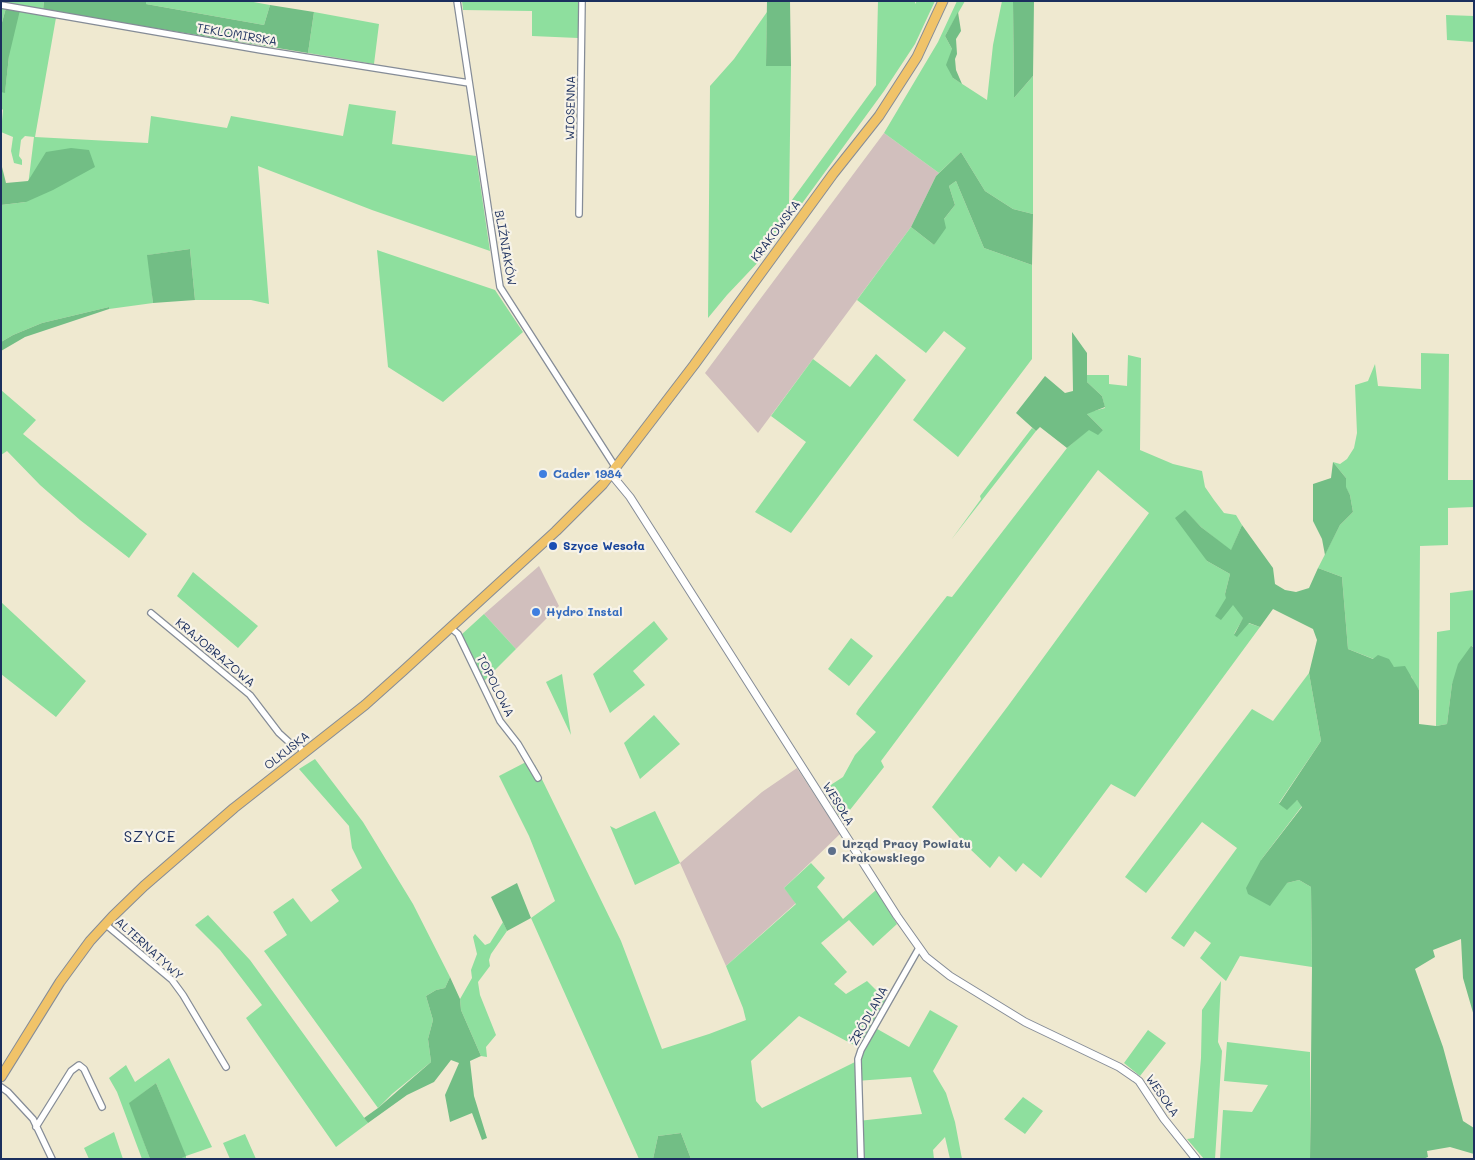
<!DOCTYPE html>
<meta charset="utf-8">
<style>
body{margin:0}
#map{position:relative;width:1475px;height:1160px;overflow:hidden;background:#efe9d0;font-family:Mali,sans-serif}
canvas{display:block}
.frame{position:absolute;inset:0;border:2px solid #1b2f5e;pointer-events:none}
</style>
<div id="map">
<canvas width="1475" height="1160"></canvas>
<div class="frame"></div>
</div>
<script>
const ctx = document.querySelector('canvas').getContext('2d');
ctx.lineJoin = 'round';
function paint(path, color) { ctx.fillStyle = color; ctx.fill(path, 'evenodd'); }
const toPath = rows => new Path2D(rows.map(r => 'M' + r).join(''));
function stroke(path, color, width, dash) { ctx.strokeStyle = color; ctx.lineWidth = width; ctx.lineCap = dash ? 'butt' : 'round'; ctx.setLineDash(dash || []); ctx.stroke(path); }
function drawText(font, color, halo, rows, align = 'center') {
  ctx.font = font + ' Mali,sans-serif'; ctx.lineWidth = 4.5; ctx.setLineDash([]); ctx.textBaseline = 'middle'; ctx.strokeStyle = halo; ctx.fillStyle = color; for (const [text, x, y, turn = 0] of rows) {
    ctx.save(); ctx.translate(x, y); ctx.rotate((+turn || 0) * Math.PI / 180); ctx.textAlign = isNaN(turn) ? turn : align; if (halo) ctx.strokeText(text, 0, 0); ctx.fillText(text, 0, 0); ctx.restore();
  }
}
const industrial = toPath([
 [884,133,939,173,936,176,911,227,758,433,705,373],
 [539,566,559,606,516,649,484,614],
 [797,768,840,834,784,888,796,903,726,966,680,863,762,792]
]);
const green = toPath([
 [2,1,44,1,43,10,57,12,35,137,148,143,151,116,227,128,231,116,343,136,349,104,396,111,392,144,476,156,490,251,372,210,258,166,269,304,251,300,195,300,190,249,148,255,153,303,109,309,109,307,42,323,13,335,1,342,1,205,26,202,34,137,25,136,21,140,19,156,22,160,22,165,14,163,11,151,13,137,1,132,3,110,1,108,1,92,5,92,9,56,6,8,1,26],
 [146,1,248,1,270,5,264,25,146,4],
 [462,1,579,1,578,38,532,36,532,11,463,10],
 [878,1,915,1,915,4,917,1,935,1,915,44,884,91,763,257,727,295,708,318,710,86,734,59,767,12,766,66,791,66,789,204,876,85],
 [957,1,965,1,945,36,952,49,953,78,987,100,993,45,1002,1,1013,1,1014,98,1033,76,1033,214,1013,209,985,191,961,152,939,173,884,133,938,42],
 [314,12,379,24,374,64,308,53],
 [1446,15,1474,16,1474,42,1447,40],
 [956,181,984,248,1032,265,1032,359,958,457,913,420,966,348,944,331,926,353,857,300,911,227,934,245,944,219,955,205,949,186],
 [377,250,495,290,523,332,443,402,388,367],
 [1421,353,1449,354,1448,480,1474,480,1474,507,1448,508,1448,545,1420,546,1419,690,1413,683,1412,677,1394,667,1348,649,1342,577,1318,568,1340,525,1353,512,1350,495,1346,488,1346,478,1333,462,1340,464,1347,459,1354,448,1357,433,1355,385,1368,381,1375,364,1378,386,1421,389],
 [876,354,906,380,791,533,755,512,806,442,771,416,813,359,850,387],
 [1128,355,1141,358,1140,450,1173,464,1202,471,1205,487,1214,500,1224,513,1236,515,1242,525,1231,551,1201,527,1185,511,1207,561,1230,574,1225,594,1244,617,1234,634,1248,623,1260,627,1135,797,1111,784,1041,878,1023,863,1016,872,999,856,990,868,969,848,932,807,1008,706,1149,513,1098,470,881,761,884,767,842,820,823,790,843,777,855,755,876,732,856,714,858,710,947,596,952,597,1067,448,1089,429,1103,430,1086,413,1105,408,1102,396,1087,382,1087,375,1109,375,1109,384,1127,386],
 [1,390,36,420,23,434,147,534,129,558,80,520,40,485,7,451,1,455],
 [1032,428,1036,431,951,540,981,499,980,496],
 [193,572,258,626,238,648,177,596],
 [1474,590,1474,647,1472,646,1452,684,1447,724,1436,726,1437,632,1450,630,1450,593],
 [1,602,86,681,56,717,1,674],
 [484,614,516,649,484,681,461,635],
 [654,621,668,639,633,671,645,685,610,713,593,674],
 [851,638,873,656,849,686,828,669],
 [1309,673,1321,741,1279,803,1297,800,1302,806,1261,860,1287,883,1299,880,1311,887,1312,967,1240,956,1226,981,1200,958,1211,943,1195,931,1184,947,1171,938,1237,848,1202,822,1146,893,1125,877,1252,709,1273,721],
 [562,674,571,735,546,682],
 [654,715,680,744,640,779,624,743],
 [315,759,363,822,413,904,450,977,445,988,436,990,426,996,433,1020,428,1039,431,1062,392,1094,378,1108,264,951,287,935,273,912,293,898,311,922,339,901,331,890,362,868,352,848,349,826,299,769],
 [526,762,535,765,621,941,662,1049,709,1034,746,1020,743,1008,726,966,796,904,784,888,811,863,825,878,817,887,843,919,876,890,897,924,873,946,849,920,821,943,847,972,834,984,846,994,867,981,886,1000,872,1026,909,1047,930,1010,958,1026,933,1071,946,1093,955,1122,962,1159,950,1159,945,1137,933,1150,934,1159,691,1159,681,1133,658,1136,653,1159,639,1159,531,918,555,901,529,836,499,776],
 [799,1016,854,1045,861,1044,855,1062,762,1108,756,1101,751,1061],
 [911,1077,922,1114,858,1121,856,1081],
 [655,811,680,863,635,885,610,826,616,829],
 [208,915,250,960,368,1123,336,1147,246,1018,262,1005,220,950,195,925],
 [503,922,507,931,491,954,489,960,490,966,478,982,480,995,496,1035,486,1047,487,1057,481,1056,461,1010,460,999,472,978,471,970,477,954,473,937,475,934,485,945,490,943],
 [1221,981,1218,1042,1222,1051,1215,1159,1204,1159,1187,1139,1194,1138,1201,1058,1202,1010],
 [1148,1030,1166,1043,1140,1076,1124,1063],
 [1227,1042,1310,1052,1310,1159,1220,1159,1223,1110,1252,1112,1268,1085,1224,1081],
 [169,1058,212,1147,186,1156,186,1159,180,1159,185,1156,156,1083,130,1103,150,1159,142,1159,117,1092,109,1078,126,1065,135,1082],
 [1023,1097,1043,1111,1025,1134,1004,1119],
 [114,1132,123,1159,89,1159,84,1148],
 [245,1134,256,1159,230,1159,223,1143]
]);
const forest = toPath([
 [44,1,146,1,146,4,264,25,270,5,314,12,308,53,43,10],
 [767,1,790,1,791,66,766,66],
 [1013,1,1034,1,1033,76,1014,98],
 [6,8,20,10,9,56,5,93,1,92,1,26],
 [958,12,961,31,956,39,957,54,955,59,956,70,962,84,953,78,946,65,952,49,945,36],
 [71,148,89,150,95,167,53,190,26,202,1,205,1,163,6,183,28,181,46,152],
 [961,152,985,191,1013,209,1033,214,1032,265,984,248,956,181,949,186,955,205,944,219,946,228,934,245,911,227,936,176],
 [190,249,195,300,153,303,147,255],
 [109,307,109,309,25,337,1,351,1,342,13,335,42,323],
 [1072,332,1087,353,1087,382,1102,396,1105,407,1087,414,1103,430,1098,435,1089,430,1067,448,1040,427,1036,431,1016,413,1045,376,1065,393,1073,391],
 [1333,462,1346,478,1346,487,1350,495,1353,512,1340,525,1325,555,1322,539,1313,521,1313,484,1331,478],
 [1185,510,1201,527,1231,550,1242,525,1273,568,1275,584,1285,590,1296,592,1309,588,1318,568,1342,577,1348,649,1373,659,1378,655,1389,659,1394,667,1405,666,1419,690,1419,724,1436,726,1447,724,1452,684,1458,664,1471,646,1474,647,1474,1016,1463,978,1461,939,1433,950,1435,957,1415,969,1443,1047,1463,1121,1474,1128,1474,1154,1450,1147,1427,1151,1428,1157,1423,1159,1310,1159,1312,967,1311,887,1299,880,1287,883,1270,906,1248,894,1246,888,1261,860,1302,807,1297,800,1287,810,1279,804,1321,741,1309,673,1317,640,1313,629,1273,609,1260,627,1249,623,1237,637,1234,635,1243,618,1233,605,1221,620,1215,616,1226,598,1225,594,1230,574,1207,561,1175,518],
 [517,883,531,918,507,931,491,897],
 [450,977,460,999,461,1010,481,1056,470,1061,474,1096,487,1138,482,1140,472,1113,450,1122,445,1095,459,1063,451,1060,434,1082,407,1095,368,1123,364,1118,378,1108,431,1062,428,1039,433,1020,426,996,436,990,445,988],
 [156,1083,186,1156,180,1159,150,1159,129,1103],
 [681,1133,691,1159,653,1159,658,1136]
]);
const minor = toPath([
 [457,1,500,287,616,468],
 [1,5,261,50,469,83],
 [579,214,582,1],
 [151,613,250,695,279,733,290,743,297,743,304,753],
 [451,628,458,634,500,721,518,744,538,778],
 [105,924,172,980,183,995,226,1067],
 [1,1087,8,1092,33,1119,52,1159],
 [36,1127,71,1071,79,1065,84,1069,102,1107],
 [861,1159,858,1059,861,1050,919,948]
]);
const tertiary = toPath([
 [611,474,630,497,897,916,926,957,950,976,1025,1022,1119,1067,1135,1078,1139,1081,1164,1119,1196,1159]
]);
const primary = toPath([
 [1,1077,60,982,90,941,113,916,144,886,234,808,365,705,403,671,556,531,603,484,694,365,833,174,879,116,917,57,943,1]
]);
const markers = [
 [543,474,5,"#3f7fe0"],
 [553,546,5,"#1a4fb4"],
 [536,612,5,"#3f7fe0"],
 [832,851,5,"#5c6f8a"]
];
const streetNames = [
 ["TEKLOMIRSKA",237,35,10],
 ["WIOSENNA",571,108,-89],
 ["KRAKOWSKA",776,231,-53],
 ["BLIŹNIAKÓW",505,248,80],
 ["KRAJOBRAZOWA",215,653,40],
 ["TOPOLOWA",495,686,63],
 ["OLKUSKA",287,751,-38],
 ["WESOŁA",838,804,58],
 ["ALTERNATYWY",149,949,42],
 ["ŹRÓDLANA",869,1016,-61],
 ["WESOŁA",1162,1096,55]
];
const shopNames = [
 ["Cader 1984",553,474],
 ["Hydro Instal",546,612]
];
const transitNames = [
 ["Szyce Wesoła",563,546]
];
const serviceNames = [
 ["Urząd Pracy Powiatu",842,844],
 ["Krakowskiego",842,858]
];
const quarterNames = [
 ["SZYCE",150,837]
];
paint(industrial, '#d1bfbd');
paint(green, '#8edf9e');
paint(forest, '#72be85');
stroke(minor, '#858c97', 8);
stroke(tertiary, '#858c97', 9);
stroke(primary, '#858c97', 11);
stroke(minor, '#fff', 5.5);
stroke(tertiary, '#fff', 7);
stroke(primary, '#f0c369', 9);
for (const [x, y, r, color] of markers) { const dot = new Path2D(); dot.arc(x, y, r, 0, 2 * Math.PI); ctx.fillStyle = color; ctx.fill(dot); stroke(dot, '#f7f3e8', 2); }
drawText('12px', '#1b2f5e', '#f7f3e8', streetNames);
drawText('bold 12px', '#366cbe', '#f7f3e8', shopNames, 'left');
drawText('bold 12px', '#164399', '#f7f3e8', transitNames, 'left');
drawText('bold 12px', '#4e5e75', '#f7f3e8', serviceNames, 'left');
ctx.letterSpacing = '1px';
drawText('15px', '#1b2f5e', '#f7f3e8', quarterNames);
ctx.letterSpacing = '0px';
</script>
